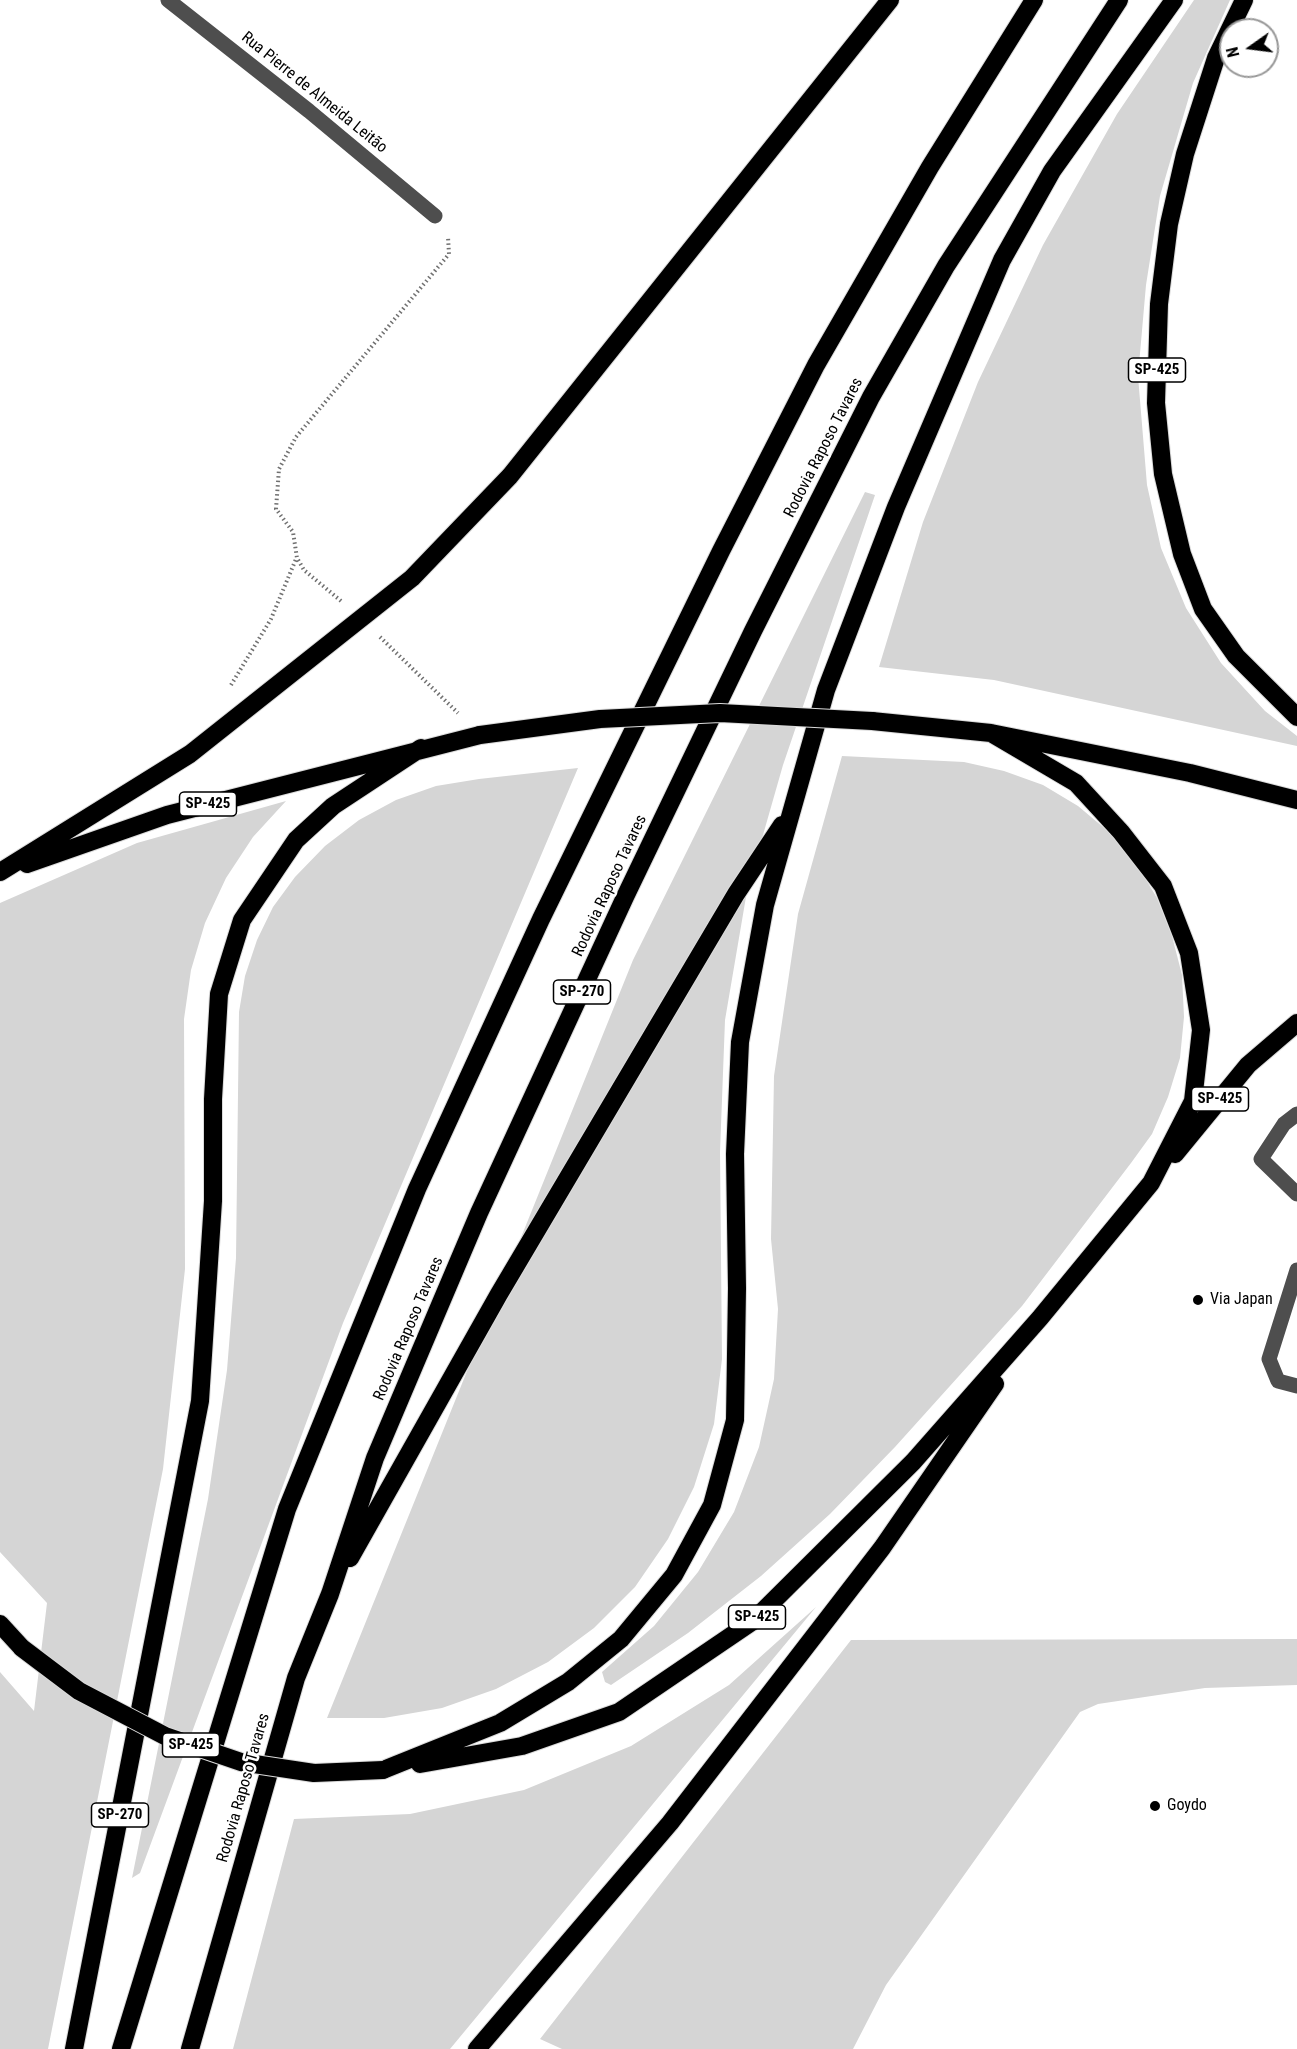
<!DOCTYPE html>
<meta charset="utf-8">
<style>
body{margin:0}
#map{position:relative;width:1297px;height:2049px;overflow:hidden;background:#fff;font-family:"Roboto Condensed",sans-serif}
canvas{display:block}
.north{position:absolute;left:1219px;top:18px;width:60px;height:60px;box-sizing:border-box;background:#fff;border:2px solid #999;border-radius:50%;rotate:256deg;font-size:16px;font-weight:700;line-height:24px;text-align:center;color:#000}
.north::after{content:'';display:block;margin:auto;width:21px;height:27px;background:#000;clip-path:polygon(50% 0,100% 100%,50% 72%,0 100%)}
</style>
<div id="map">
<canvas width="1297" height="2049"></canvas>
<div class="north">N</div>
</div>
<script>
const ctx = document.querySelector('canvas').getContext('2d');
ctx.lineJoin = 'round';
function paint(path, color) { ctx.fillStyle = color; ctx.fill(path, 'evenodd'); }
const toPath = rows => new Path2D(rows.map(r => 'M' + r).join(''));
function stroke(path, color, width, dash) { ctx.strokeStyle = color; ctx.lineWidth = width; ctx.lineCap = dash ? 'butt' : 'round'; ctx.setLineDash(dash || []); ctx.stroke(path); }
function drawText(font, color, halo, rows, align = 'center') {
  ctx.font = font + ' "Roboto Condensed",sans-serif'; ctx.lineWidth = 5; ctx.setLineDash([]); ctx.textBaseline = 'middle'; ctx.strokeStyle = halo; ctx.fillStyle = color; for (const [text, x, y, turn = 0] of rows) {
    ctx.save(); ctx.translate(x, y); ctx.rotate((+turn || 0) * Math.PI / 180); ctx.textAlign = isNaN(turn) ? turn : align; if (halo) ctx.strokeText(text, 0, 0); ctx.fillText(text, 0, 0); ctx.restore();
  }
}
const green = toPath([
 [1194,0,1230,0,1193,83,1160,196,1146,285,1138,376,1147,485,1161,548,1186,608,1221,663,1265,711,1297,736,1297,746,994,680,879,667,923,522,978,382,1043,245,1117,114],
 [865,492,875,495,783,765,747,891,725,1020,720,1152,722,1359,714,1424,694,1487,668,1539,635,1587,594,1628,548,1662,496,1689,442,1708,384,1718,327,1718,633,960],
 [842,756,964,762,1004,771,1043,785,1078,806,1109,832,1136,863,1157,898,1172,936,1182,975,1184,1017,1180,1058,1168,1097,1152,1134,1131,1163,1022,1306,895,1447,830,1514,761,1576,688,1633,611,1685,605,1682,602,1672,654,1626,698,1572,734,1512,759,1447,774,1379,778,1309,771,1239,774,1076,798,914],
 [578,768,343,1323,140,1873,132,1878,208,1499,227,1370,236,1258,239,1012,245,976,257,940,273,907,295,877,325,846,359,820,396,800,436,786,479,779],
 [286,801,253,837,226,878,205,923,191,970,184,1019,185,1269,163,1469,48,2049,0,2049,0,1672,34,1711,47,1603,0,1552,0,903,137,843],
 [816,1607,450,2049,233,2049,294,1819,410,1814,524,1790,631,1746,729,1685],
 [1297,1639,1297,1685,1205,1688,1098,1704,1080,1712,886,1985,853,2049,562,2049,540,2039,851,1640]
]);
const path = toPath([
 [341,601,304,570,297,558,293,532,276,509,279,469,296,437,449,254,448,237],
 [380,637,458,713],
 [231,685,271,619,296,559]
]);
const minor = toPath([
 [168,0,309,111,435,216],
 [1297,1114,1284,1124,1261,1159,1297,1194],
 [1297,1270,1269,1359,1278,1381,1297,1386]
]);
const highway = toPath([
 [1244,0,1216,58,1185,154,1169,224,1159,304,1156,403,1163,474,1182,554,1203,609,1236,656,1297,717],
 [872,721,991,733,1190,773,1297,800],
 [27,864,167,815,480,735],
 [0,872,190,754,412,578,510,476,890,0],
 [1175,1154,1248,1065,1297,1023],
 [350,1558,499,1294,736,894,782,825],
 [0,1624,22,1648],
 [420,1764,522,1746,619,1712,753,1621,913,1462,1040,1318,1151,1183,1193,1101,1201,1030,1189,953,1163,886,1121,832,1076,783,991,733],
 [383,1770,500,1723,568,1682,621,1639,674,1575,712,1505,735,1420,737,1288,735,1154,740,1042,765,905,826,690,896,507,1002,260,1052,171,1174,0],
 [74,2049,200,1401,213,1201,213,1099,219,994,242,920,296,840,333,806,421,748],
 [121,2049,287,1509,417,1189,541,919,721,551,816,365,930,167,1034,0],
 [190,2049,296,1678,330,1594,375,1458,479,1213,625,897,753,631,871,397,946,266,1119,0],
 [477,2049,670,1823,882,1548,995,1384]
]);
const highwayBridge = toPath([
 [480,735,600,719,720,713,872,721],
 [22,1648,79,1691,165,1736,241,1762,314,1773,383,1770]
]);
const markers = [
 [1198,1300,6,"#000"],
 [1155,1806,6,"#000"]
];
const shields = [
 [1157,370,57],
 [208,804,57],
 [582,992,57],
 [1220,1099,57],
 [757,1617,57],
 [191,1745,57],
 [120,1815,57]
];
const shieldNames = [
 ["SP-425",1157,370],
 ["SP-425",208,804],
 ["SP-270",582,992],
 ["SP-425",1220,1099],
 ["SP-425",757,1617],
 ["SP-425",191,1745],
 ["SP-270",120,1815]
];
const streetNames = [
 ["Rua Pierre de Almeida Leitão",314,93,39],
 ["Rodovia Raposo Tavares",824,448,-63],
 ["Rodovia Raposo Tavares",610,886,-65],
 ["Rodovia Raposo Tavares",409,1329,-67],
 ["Rodovia Raposo Tavares",244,1788,-74]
];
const poiNames = [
 ["Via Japan",1210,1300],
 ["Goydo",1167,1806]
];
paint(green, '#d5d5d5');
stroke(highway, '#dbdbdb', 20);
stroke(path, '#707070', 4, [1.5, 3]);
stroke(minor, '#4e4e4e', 15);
stroke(highway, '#000', 18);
stroke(highwayBridge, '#dbdbdb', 20, []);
stroke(highwayBridge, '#000', 18);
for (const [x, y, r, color] of markers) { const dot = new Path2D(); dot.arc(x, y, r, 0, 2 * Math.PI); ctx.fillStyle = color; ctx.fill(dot); stroke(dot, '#fff', 2); }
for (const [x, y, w] of shields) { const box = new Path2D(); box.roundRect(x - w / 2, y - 12, w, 24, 4.5); ctx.fillStyle = '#fff'; ctx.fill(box); stroke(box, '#000', 1.5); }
drawText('bold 15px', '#000', null, shieldNames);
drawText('16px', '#000', '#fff', streetNames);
drawText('16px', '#000', '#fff', poiNames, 'left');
</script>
